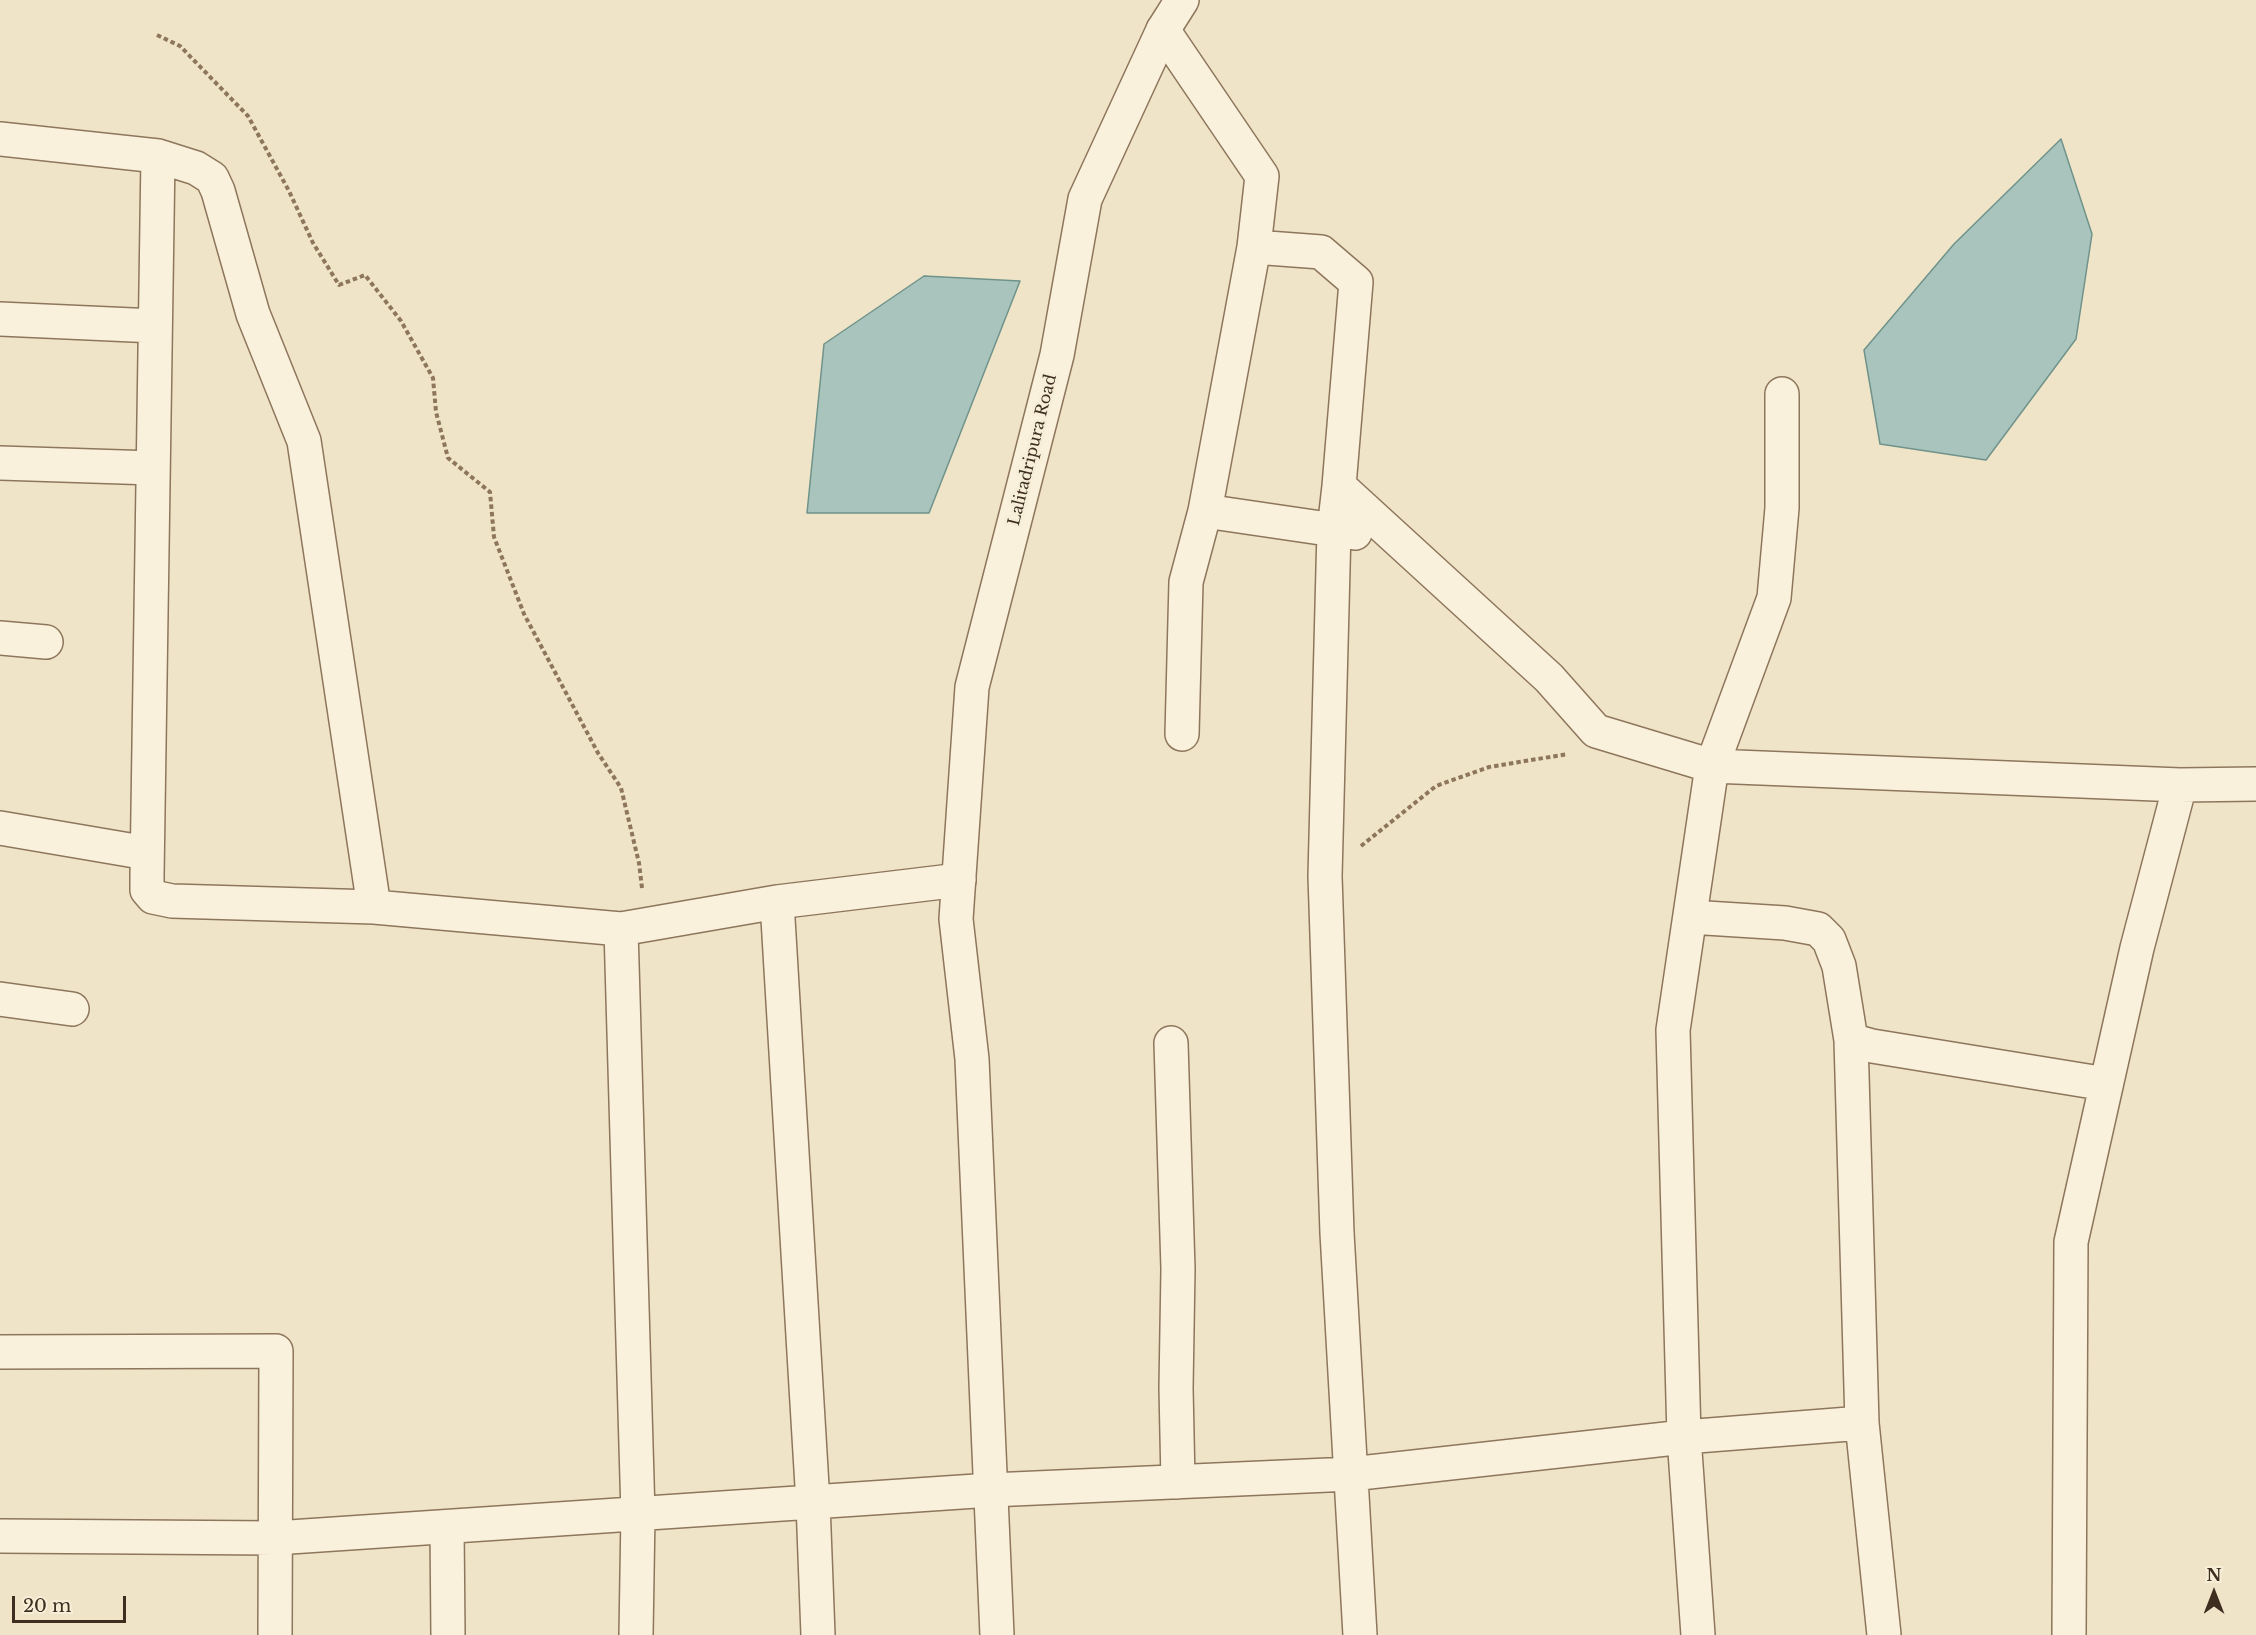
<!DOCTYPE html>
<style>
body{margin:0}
#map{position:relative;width:2256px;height:1635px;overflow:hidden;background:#f0e4c8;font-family:"Libre Baskerville",serif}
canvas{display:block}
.north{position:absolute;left:2184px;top:1563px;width:60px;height:60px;-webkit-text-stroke:4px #f7eed8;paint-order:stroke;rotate:0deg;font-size:16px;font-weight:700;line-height:24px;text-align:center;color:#3d2e20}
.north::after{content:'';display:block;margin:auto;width:21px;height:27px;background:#3d2e20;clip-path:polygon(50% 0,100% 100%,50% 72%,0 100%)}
.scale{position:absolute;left:12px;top:1596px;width:114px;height:27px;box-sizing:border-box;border:3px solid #3d2e20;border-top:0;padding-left:8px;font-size:18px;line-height:21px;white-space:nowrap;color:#3d2e20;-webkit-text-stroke:4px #f7eed8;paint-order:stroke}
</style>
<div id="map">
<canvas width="2256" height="1635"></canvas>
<div class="north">N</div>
<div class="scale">20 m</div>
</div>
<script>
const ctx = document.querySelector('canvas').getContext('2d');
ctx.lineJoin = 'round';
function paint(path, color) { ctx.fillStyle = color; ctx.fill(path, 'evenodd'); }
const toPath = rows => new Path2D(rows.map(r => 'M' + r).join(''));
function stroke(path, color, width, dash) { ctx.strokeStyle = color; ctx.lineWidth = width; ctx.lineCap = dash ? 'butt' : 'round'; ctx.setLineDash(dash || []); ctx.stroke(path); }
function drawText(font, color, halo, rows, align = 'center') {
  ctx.font = font + ' "Libre Baskerville",serif'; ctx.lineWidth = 6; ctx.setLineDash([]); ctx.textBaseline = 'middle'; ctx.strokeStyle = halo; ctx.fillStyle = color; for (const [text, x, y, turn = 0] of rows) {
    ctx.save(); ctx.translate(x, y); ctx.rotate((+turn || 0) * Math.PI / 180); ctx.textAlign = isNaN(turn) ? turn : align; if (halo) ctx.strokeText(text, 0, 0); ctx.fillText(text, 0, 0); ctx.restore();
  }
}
const water = toPath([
 [2061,139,2092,234,2076,339,1986,460,1880,444,1864,350,1954,244,2061,139],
 [924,276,1020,281,929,513,807,513,824,344,924,276]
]);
const path = toPath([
 [157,35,180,46,248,116,289,191,313,243,339,285,365,275,401,321,433,378,436,412,448,458,490,492,494,537,524,614,598,753,621,788,639,863,642,888],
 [1361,846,1436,786,1489,767,1568,754]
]);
const minor = toPath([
 [1163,30,1262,176,1254,247,1205,511,1186,582,1182,734],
 [0,139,158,156,196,168,212,178,218,191,253,314,304,441,374,907],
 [158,156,147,876,147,890,153,897,172,901,374,907,621,929,777,902,959,880],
 [1254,247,1321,252,1356,282,1339,486,1549,678,1596,731,1712,766,2180,785,2256,784],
 [0,319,155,326],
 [0,463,153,468],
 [1339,486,1334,530,1325,876,1337,1233,1360,1635],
 [1205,511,1355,533],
 [0,638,46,642],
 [0,828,147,853],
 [777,902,813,1503,818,1635],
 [1690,917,1785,923,1818,929,1829,940,1839,966,1851,1040,1872,1046,2106,1084],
 [621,929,638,1514,636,1635],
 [0,999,72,1009],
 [1851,1040,1862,1423,1884,1635],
 [1171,1043,1178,1269,1176,1388,1178,1482],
 [0,1352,276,1351,275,1635],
 [447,1527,448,1635],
 [0,1536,275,1538,991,1490,1351,1474,1684,1437,1862,1423],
 [1698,1635,1684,1437,1673,1030,1712,766,1774,598,1782,508,1782,394],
 [2069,1635,2071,1242,2137,948,2180,785]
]);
const tertiary = toPath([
 [997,1635,972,1059,956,919,972,687,1057,355,1085,199,1163,30,1182,0]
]);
const streetNames = [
 ["Lalitadripura Road",1033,450,-76]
];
paint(water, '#a9c4bc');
stroke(water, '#6f938a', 1.5);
stroke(minor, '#8d765c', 36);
stroke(tertiary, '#8d765c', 36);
stroke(path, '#8d765c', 4, [4.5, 3]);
stroke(minor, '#faf1dc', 33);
stroke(tertiary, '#faf1dc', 33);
drawText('16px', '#3d2e20', '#f7eed8', streetNames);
</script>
